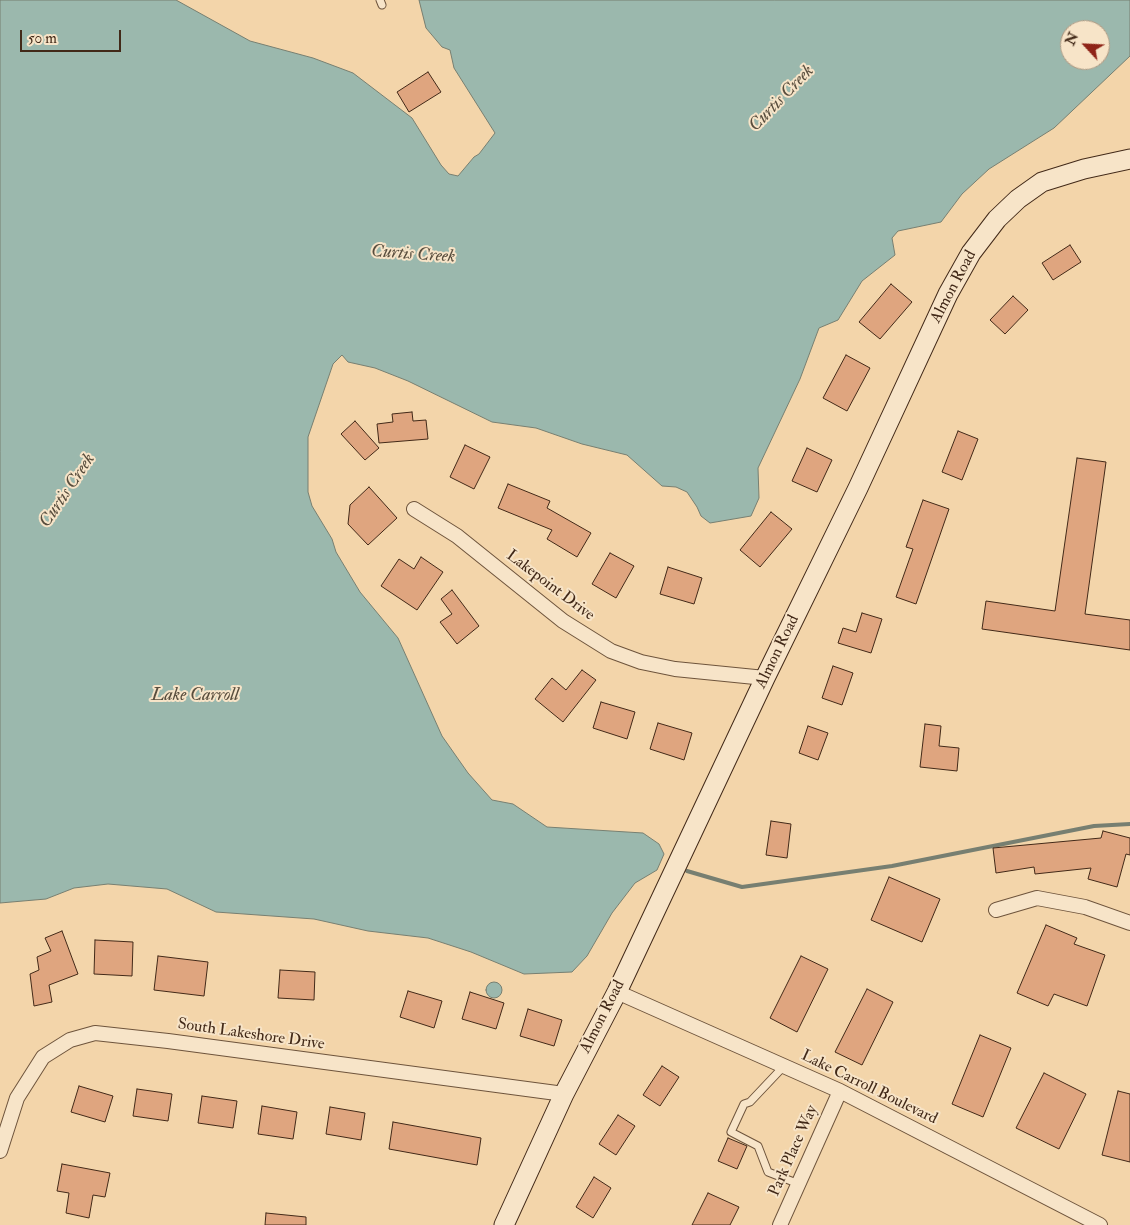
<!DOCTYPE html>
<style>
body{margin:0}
#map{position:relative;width:1130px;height:1225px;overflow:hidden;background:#f3d5aa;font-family:"IM FELL Double Pica",serif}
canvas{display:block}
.north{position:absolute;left:1060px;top:20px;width:50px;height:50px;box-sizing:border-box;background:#f7e4c8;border:1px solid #af9982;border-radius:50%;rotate:295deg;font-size:14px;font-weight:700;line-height:20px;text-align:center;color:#422918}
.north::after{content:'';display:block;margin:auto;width:18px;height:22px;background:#8f2418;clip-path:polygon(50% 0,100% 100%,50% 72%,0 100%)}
.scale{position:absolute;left:20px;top:30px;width:101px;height:22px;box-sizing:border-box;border:2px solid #422918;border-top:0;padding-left:6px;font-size:15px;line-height:18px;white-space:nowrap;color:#422918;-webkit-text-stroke:4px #f7e4c8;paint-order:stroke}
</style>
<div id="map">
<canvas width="1130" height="1225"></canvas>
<div class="north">N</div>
<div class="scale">50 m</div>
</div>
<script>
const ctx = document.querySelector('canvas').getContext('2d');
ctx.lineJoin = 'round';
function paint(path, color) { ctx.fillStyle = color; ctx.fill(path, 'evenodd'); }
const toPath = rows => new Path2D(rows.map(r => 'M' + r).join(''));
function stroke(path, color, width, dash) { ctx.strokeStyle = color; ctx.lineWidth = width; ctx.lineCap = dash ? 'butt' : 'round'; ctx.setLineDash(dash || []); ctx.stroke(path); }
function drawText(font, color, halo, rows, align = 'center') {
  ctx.font = font + ' "IM FELL Double Pica",serif'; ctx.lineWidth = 4; ctx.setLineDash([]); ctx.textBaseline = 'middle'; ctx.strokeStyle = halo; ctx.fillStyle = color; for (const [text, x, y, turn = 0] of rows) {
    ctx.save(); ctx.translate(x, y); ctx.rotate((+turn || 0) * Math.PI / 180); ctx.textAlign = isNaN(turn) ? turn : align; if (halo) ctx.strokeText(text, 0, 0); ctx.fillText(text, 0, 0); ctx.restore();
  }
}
const water = toPath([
 [0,0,176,0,250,41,313,58,353,73,412,118,441,165,449,174,458,176,474,157,479,154,495,133,454,68,450,50,442,47,426,28,419,0,1130,0,1130,56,1054,128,989,169,962,194,941,222,898,231,892,238,895,255,862,281,838,320,819,328,800,379,758,468,759,498,751,516,710,523,701,516,697,507,687,492,676,487,662,486,627,455,582,444,536,428,492,422,408,381,375,368,348,362,342,355,333,364,308,437,308,492,312,506,332,539,336,552,360,592,398,638,442,736,468,773,492,800,513,804,547,827,643,833,659,844,664,854,657,870,635,883,612,913,587,956,572,972,524,974,471,952,428,938,368,931,314,919,216,912,167,889,108,884,74,888,46,899,0,903,0,0],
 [1070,30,1100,30,1100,60,1070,60,1070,30],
 '486 990a8 8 0 1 1 16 0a8 8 0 1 1-16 0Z'
]);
const stream = toPath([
 [687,871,742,887,892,866,1094,826,1130,824]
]);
const building = toPath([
 [428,72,441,92,409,112,397,92,428,72],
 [1070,245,1081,262,1053,280,1042,263,1070,245],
 [891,284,912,302,880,339,859,322,891,284],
 [1013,296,1028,310,1005,334,990,320,1013,296],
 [846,355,870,368,847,411,823,398,846,355],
 [412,412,413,421,426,420,428,439,379,443,377,424,393,422,392,414,412,412],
 [355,421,379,448,365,460,341,434,355,421],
 [958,431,978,439,962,480,942,472,958,431],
 [465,445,490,457,474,489,450,477,465,445],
 [807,448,832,460,817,492,792,481,807,448],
 [1077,458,1106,462,1085,614,1130,620,1130,650,982,629,986,601,1055,611,1077,458],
 [508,484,550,501,547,508,591,533,577,557,547,539,552,530,498,508,508,484],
 [369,487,397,518,368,545,348,524,350,505,369,487],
 [923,500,949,509,916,604,896,597,913,549,906,547,923,500],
 [771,512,792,529,760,567,740,550,771,512],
 [610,553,634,566,616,598,592,584,610,553],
 [421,557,443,572,417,610,381,586,399,559,414,569,421,557],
 [668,567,702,578,694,604,660,594,668,567],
 [452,590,479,626,457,644,440,622,452,614,441,599,452,590],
 [862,613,882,619,871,653,838,643,843,628,856,632,862,613],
 [833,666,853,673,842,705,822,698,833,666],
 [582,670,596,680,563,722,535,699,552,678,566,690,582,670],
 [601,702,635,712,627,739,593,728,601,702],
 [658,723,692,733,684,760,650,749,658,723],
 [925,724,941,726,939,746,959,748,957,771,920,767,925,724],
 [808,726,828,733,818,760,799,753,808,726],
 [771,821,791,824,787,858,766,855,771,821],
 [1103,831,1130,838,1130,855,1126,854,1117,887,1088,879,1091,868,1035,874,1034,867,996,873,993,848,1101,838,1103,831],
 [889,877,940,899,922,942,871,920,889,877],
 [1046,925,1077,938,1074,944,1105,955,1087,1006,1054,994,1048,1006,1017,993,1046,925],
 [62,931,78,974,49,985,52,1002,34,1006,30,974,39,970,37,957,51,951,45,938,62,931],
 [95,940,133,942,132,976,94,974,95,940],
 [158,956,208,962,204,996,154,990,158,956],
 [801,956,828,969,797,1032,770,1018,801,956],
 [280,970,315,972,314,1000,278,998,280,970],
 [867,989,893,1002,862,1065,835,1052,867,989],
 [408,991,442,1001,434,1028,400,1017,408,991],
 [470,992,504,1003,496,1029,462,1019,470,992],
 [528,1009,562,1020,554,1046,520,1036,528,1009],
 [980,1035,1011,1048,983,1117,952,1104,980,1035],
 [662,1066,679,1077,660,1106,643,1095,662,1066],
 [1044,1073,1086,1094,1059,1149,1016,1128,1044,1073],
 [79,1086,113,1096,105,1122,71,1112,79,1086],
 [137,1089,172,1094,168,1121,133,1116,137,1089],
 [1118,1091,1130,1094,1130,1162,1102,1155,1118,1091],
 [202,1096,237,1101,233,1128,198,1123,202,1096],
 [262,1106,297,1112,293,1139,258,1134,262,1106],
 [330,1107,365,1113,361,1140,326,1134,330,1107],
 [618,1115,635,1126,616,1155,599,1144,618,1115],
 [393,1122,481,1138,477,1165,389,1149,393,1122],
 [728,1138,747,1146,737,1169,718,1161,728,1138],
 [62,1164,110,1173,105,1197,93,1195,89,1218,66,1213,69,1193,57,1191,62,1164],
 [594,1177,611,1188,593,1218,576,1207,594,1177],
 [708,1193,739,1207,730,1225,692,1225,708,1193],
 [266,1213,306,1217,306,1225,265,1225,266,1213]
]);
const lane = toPath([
 [380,0,382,5],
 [784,1066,750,1102,744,1104,731,1132,758,1146,768,1172,799,1184]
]);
const street = toPath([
 [414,509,457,536,563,621,611,651,641,662,675,669,765,678],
 [996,910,1037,898,1085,907,1130,923],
 [617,992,840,1091,1100,1225],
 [0,1151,17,1098,43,1057,70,1040,95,1033,168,1041,564,1094],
 [780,1225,840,1091]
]);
const secondary = toPath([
 [504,1225,564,1094,617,992,765,678,858,488,948,294,971,253,997,219,1018,199,1042,182,1084,169,1130,159]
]);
const streetNames = [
 ["Almon Road",954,287,-62],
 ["Lakepoint Drive",550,586,37],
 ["Almon Road",778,652,-64],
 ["Almon Road",603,1017,-63],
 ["South Lakeshore Drive",251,1035,8],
 ["Lake Carroll Boulevard",869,1088,26],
 ["Park Place Way",794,1151,-66]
];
const waterNames = [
 ["Curtis Creek",782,99,-46],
 ["Curtis Creek",413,255,4],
 ["Curtis Creek",68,491,-56],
 ["Lake Carroll",195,696]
];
paint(water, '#9bb8ad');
stroke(water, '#777f71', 1);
stroke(stream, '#777f71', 4);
paint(building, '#dfa57f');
stroke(building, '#422918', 1);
stroke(lane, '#6e543c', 9);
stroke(street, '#6e543c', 16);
stroke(secondary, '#422918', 21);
stroke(lane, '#f7e4c8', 7);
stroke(street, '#f7e4c8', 14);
stroke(secondary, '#f7e4c8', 19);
drawText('16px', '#422918', '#f7e4c8', streetNames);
drawText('italic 18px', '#584d3d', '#f7e4c8', waterNames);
</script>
